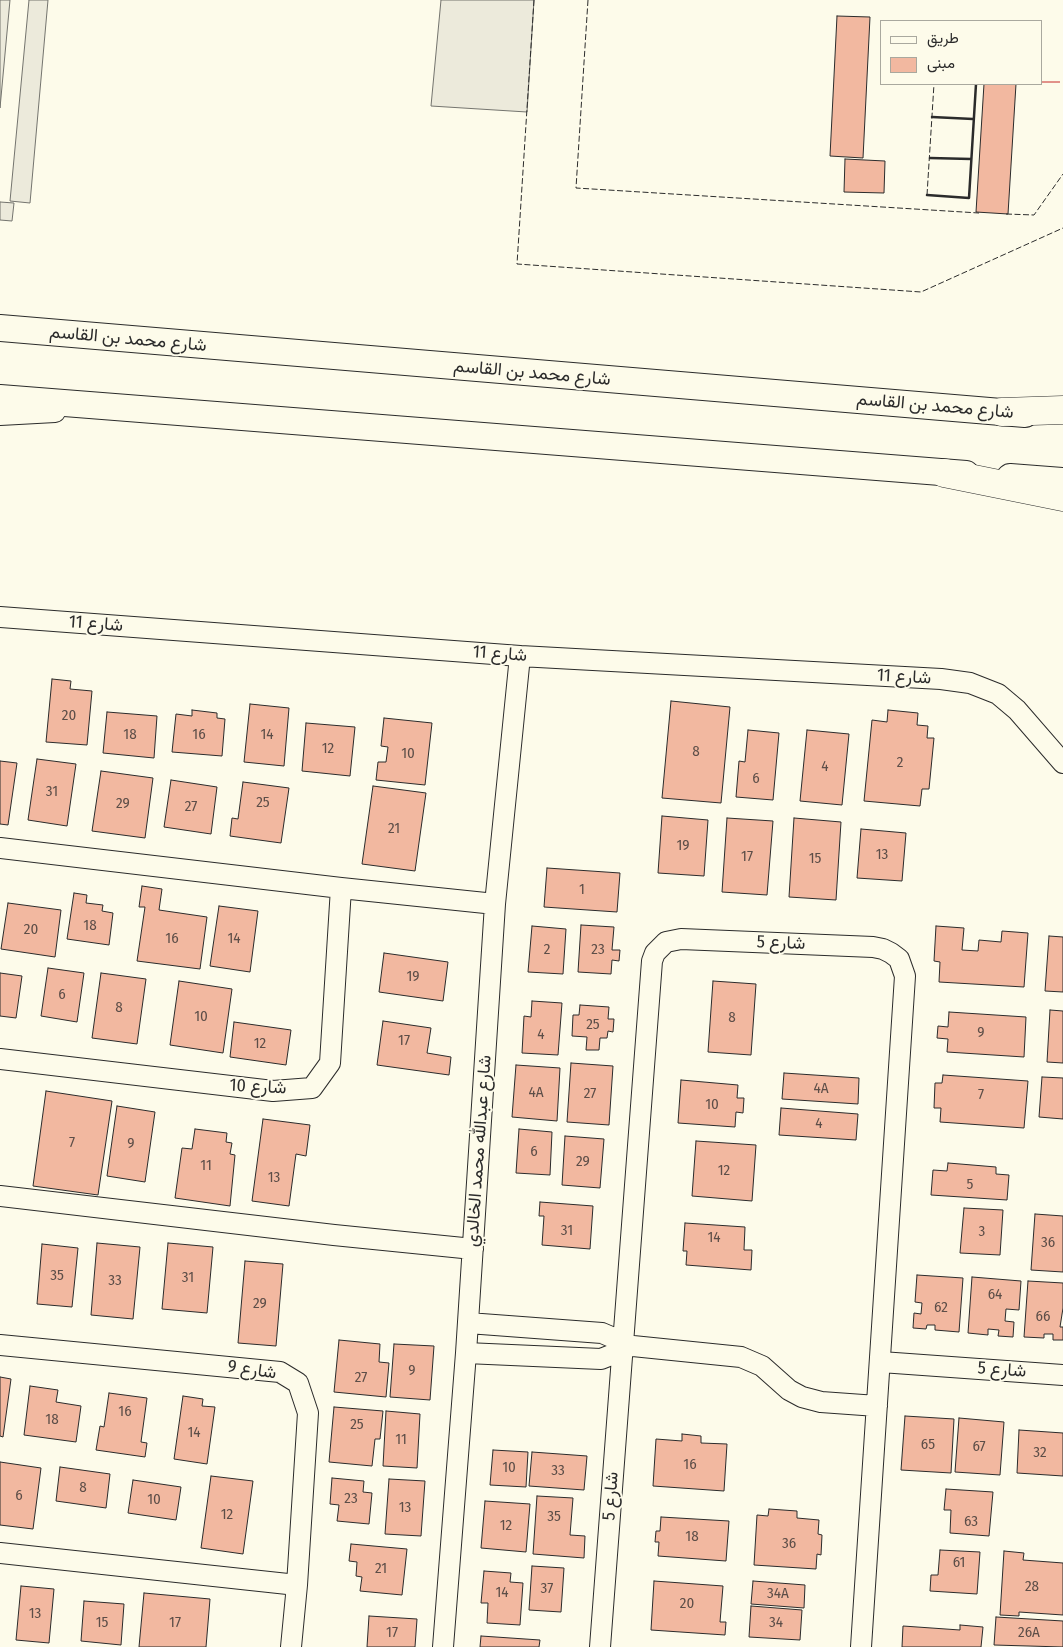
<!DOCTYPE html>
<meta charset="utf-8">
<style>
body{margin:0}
#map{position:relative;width:1063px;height:1647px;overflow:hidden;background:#fdfbea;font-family:"Fira Sans Condensed",Vazirmatn,sans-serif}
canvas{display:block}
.legend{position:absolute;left:880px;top:20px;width:162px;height:65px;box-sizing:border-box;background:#fdfbea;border:1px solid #a9a89e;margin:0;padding:6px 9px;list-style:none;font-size:15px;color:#2b2b2b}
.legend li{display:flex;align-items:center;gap:10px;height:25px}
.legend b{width:25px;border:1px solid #a9a89e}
</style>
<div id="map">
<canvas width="1063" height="1647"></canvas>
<ul class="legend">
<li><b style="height:6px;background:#fdfbea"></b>طريق</li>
<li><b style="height:14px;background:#f2b8a0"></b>مبنى</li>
</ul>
</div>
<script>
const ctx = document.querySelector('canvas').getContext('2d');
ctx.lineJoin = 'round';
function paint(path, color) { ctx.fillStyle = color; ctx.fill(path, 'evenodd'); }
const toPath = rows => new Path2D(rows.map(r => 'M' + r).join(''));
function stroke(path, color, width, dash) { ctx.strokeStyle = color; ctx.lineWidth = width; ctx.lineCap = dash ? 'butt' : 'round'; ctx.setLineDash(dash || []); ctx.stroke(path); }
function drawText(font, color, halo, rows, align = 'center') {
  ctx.font = font + ' "Fira Sans Condensed",Vazirmatn,sans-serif'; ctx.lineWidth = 4; ctx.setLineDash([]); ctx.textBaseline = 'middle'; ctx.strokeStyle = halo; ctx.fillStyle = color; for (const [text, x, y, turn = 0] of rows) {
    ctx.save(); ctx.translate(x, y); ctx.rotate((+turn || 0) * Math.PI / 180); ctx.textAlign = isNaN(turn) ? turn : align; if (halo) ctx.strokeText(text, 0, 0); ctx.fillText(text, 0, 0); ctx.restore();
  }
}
const parking = toPath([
 [0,0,10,0,0,108,0,0],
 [29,0,48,0,30,203,10,201,29,0],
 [441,0,534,0,527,112,431,106,441,0],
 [0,202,14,203,12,221,0,220,0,202]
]);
const building = toPath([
 [837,16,870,17,863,158,830,156,837,16],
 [984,84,1016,84,1008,214,976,212,984,84],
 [845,159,885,161,884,193,844,192,845,159],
 [52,679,71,681,70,689,92,691,87,745,46,742,52,679],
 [671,701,730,707,721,803,662,798,671,701],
 [250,704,289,708,284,766,244,762,250,704],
 [192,710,217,713,217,718,225,719,222,756,172,752,176,714,192,716,192,710],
 [888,710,918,713,917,725,928,726,927,738,934,738,929,789,922,789,920,806,864,801,872,720,887,722,888,710],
 [107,712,157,716,154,758,103,753,107,712],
 [384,718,432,723,425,785,376,780,378,762,386,762,388,747,381,746,384,718],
 [306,723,355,727,350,776,302,771,306,723],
 [748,730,779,733,773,800,736,797,739,761,745,762,748,730],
 [807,730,849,734,842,805,800,801,807,730],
 [37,759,76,764,67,826,28,820,37,759],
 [0,761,17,763,8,825,0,824,0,761],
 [101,771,153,778,145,838,92,831,101,771],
 [171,780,217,787,211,834,164,827,171,780],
 [243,782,289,788,281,843,230,836,232,818,238,819,243,782],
 [373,786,426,793,415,871,362,864,373,786],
 [662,816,708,820,704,876,658,873,662,816],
 [727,818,773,821,767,895,722,892,727,818],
 [794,818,841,822,836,900,789,897,794,818],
 [861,829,906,833,902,881,857,878,861,829],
 [547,868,620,873,617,912,544,907,547,868],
 [142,886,162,889,159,910,207,917,200,969,137,961,145,907,139,907,142,886],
 [74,893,87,895,86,903,103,905,102,911,113,913,109,945,67,939,74,893],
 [8,903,61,910,55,957,1,949,8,903],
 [219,906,258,911,250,972,210,966,219,906],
 [581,925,614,927,612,950,620,950,619,961,612,960,611,974,578,972,581,925],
 [532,926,566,929,563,974,528,972,532,926],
 [936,926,964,928,962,950,978,951,979,940,1001,942,1002,931,1028,933,1024,987,939,982,940,962,934,961,936,926],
 [1049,936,1063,937,1063,992,1045,991,1049,936],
 [384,953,448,962,443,1001,379,992,384,953],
 [48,968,84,973,77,1022,41,1016,48,968],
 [0,973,22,976,16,1018,0,1016,0,973],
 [101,973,146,979,137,1044,92,1038,101,973],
 [179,981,232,989,223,1053,170,1045,179,981],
 [713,981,756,984,751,1055,708,1052,713,981],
 [532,1001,562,1003,558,1055,522,1053,524,1016,531,1017,532,1001],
 [580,1005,609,1007,608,1019,614,1019,613,1032,608,1031,607,1038,600,1038,599,1050,586,1050,587,1037,572,1036,573,1015,579,1015,580,1005],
 [1050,1010,1063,1011,1063,1063,1047,1062,1050,1010],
 [949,1012,1026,1017,1024,1057,947,1052,948,1039,937,1038,938,1026,948,1027,949,1012],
 [383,1021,431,1028,427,1053,451,1057,449,1075,377,1065,383,1021],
 [234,1022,291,1030,286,1065,230,1057,234,1022],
 [571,1063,613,1066,609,1125,567,1122,571,1063],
 [516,1065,560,1068,557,1121,512,1117,516,1065],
 [784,1073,859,1078,858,1104,782,1099,784,1073],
 [943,1075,1028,1081,1024,1128,940,1122,941,1108,934,1108,935,1083,942,1083,943,1075],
 [1042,1077,1063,1078,1063,1119,1039,1117,1042,1077],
 [681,1080,738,1085,737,1098,744,1098,743,1113,736,1112,735,1127,678,1123,681,1080],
 [46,1091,112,1101,98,1195,33,1186,46,1091],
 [117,1106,155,1112,145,1182,107,1176,117,1106],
 [781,1108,858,1114,856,1140,779,1135,781,1108],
 [263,1119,310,1125,306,1156,296,1154,289,1206,252,1201,263,1119],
 [195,1129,227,1133,226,1142,232,1143,230,1154,235,1155,230,1206,175,1198,182,1148,192,1149,195,1129],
 [519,1129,552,1132,550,1175,516,1173,519,1129],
 [565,1136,604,1139,600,1188,562,1185,565,1136],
 [696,1141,756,1145,752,1201,692,1196,696,1141],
 [948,1163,996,1167,996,1174,1009,1175,1007,1200,931,1195,933,1170,947,1171,948,1163],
 [540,1202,593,1206,590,1249,542,1245,544,1216,539,1216,540,1202],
 [964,1208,1003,1210,1000,1255,960,1253,964,1208],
 [1035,1214,1063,1216,1063,1272,1031,1270,1035,1214],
 [685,1223,745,1227,744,1250,752,1250,751,1270,686,1265,687,1251,683,1251,685,1223],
 [97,1243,140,1247,133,1319,91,1315,97,1243],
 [168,1243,213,1247,207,1313,162,1309,168,1243],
 [42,1244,78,1248,72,1307,37,1304,42,1244],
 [245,1261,283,1264,276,1346,238,1343,245,1261],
 [917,1275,963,1278,959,1332,935,1330,935,1325,927,1325,926,1329,913,1328,914,1313,921,1314,922,1303,915,1302,917,1275],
 [972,1277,1021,1281,1019,1310,1006,1309,1005,1321,1014,1322,1013,1337,998,1336,999,1330,988,1329,988,1335,968,1333,972,1277],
 [1028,1281,1063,1283,1063,1308,1060,1327,1063,1327,1063,1340,1053,1340,1053,1334,1044,1334,1044,1338,1024,1337,1028,1281],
 [339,1340,380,1344,379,1362,389,1363,386,1397,334,1392,339,1340],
 [394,1344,434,1346,430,1400,390,1397,394,1344],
 [0,1377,11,1379,3,1437,0,1436,0,1377],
 [30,1386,58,1390,56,1402,81,1406,76,1442,24,1435,30,1386],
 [109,1393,147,1398,141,1442,147,1443,145,1457,96,1450,100,1426,104,1427,109,1393],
 [183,1396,203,1399,202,1406,215,1407,207,1464,174,1459,183,1396],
 [334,1407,383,1411,380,1439,375,1439,372,1466,329,1462,334,1407],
 [386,1411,420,1414,417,1468,383,1466,386,1411],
 [905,1416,954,1419,951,1473,901,1470,905,1416],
 [959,1418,1004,1422,1000,1475,955,1472,959,1418],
 [1019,1430,1063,1433,1063,1476,1017,1473,1019,1430],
 [682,1434,701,1436,701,1443,727,1444,724,1491,653,1486,656,1439,682,1441,682,1434],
 [493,1450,528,1452,526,1487,490,1485,493,1450],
 [532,1452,587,1456,584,1490,529,1486,532,1452],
 [0,1462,41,1468,33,1529,0,1525,0,1462],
 [60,1467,110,1474,106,1508,56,1501,60,1467],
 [211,1476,253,1481,243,1554,201,1548,211,1476],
 [332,1478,364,1481,363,1492,372,1493,369,1524,337,1521,339,1505,330,1504,332,1478],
 [389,1479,425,1481,421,1536,385,1534,389,1479],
 [133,1480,181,1487,176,1520,128,1513,133,1480],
 [946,1489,993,1492,989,1536,950,1533,951,1510,944,1510,946,1489],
 [537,1496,573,1498,570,1535,585,1536,584,1558,533,1554,537,1496],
 [485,1501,530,1504,526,1552,481,1548,485,1501],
 [769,1509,797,1511,797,1518,819,1520,818,1534,822,1535,821,1555,817,1554,816,1569,754,1565,757,1515,768,1516,769,1509],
 [661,1517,729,1521,726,1561,658,1556,659,1542,655,1542,656,1531,660,1531,661,1517],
 [351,1544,407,1549,402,1595,360,1591,362,1577,356,1576,357,1562,349,1561,351,1544],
 [940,1550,980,1552,977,1594,930,1591,931,1575,938,1575,940,1550],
 [1004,1551,1024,1553,1023,1560,1063,1563,1063,1615,1019,1612,1019,1616,1000,1615,1004,1551],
 [532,1566,564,1568,561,1612,529,1610,532,1566],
 [484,1571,511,1573,510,1582,523,1583,520,1625,487,1623,488,1603,481,1603,484,1571],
 [654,1581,723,1586,720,1622,726,1622,725,1635,651,1630,654,1581],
 [753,1581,805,1585,804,1608,751,1604,753,1581],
 [21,1586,54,1589,49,1643,16,1640,21,1586],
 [144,1593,210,1599,206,1647,139,1647,144,1593],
 [84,1601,124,1604,121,1645,81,1641,84,1601],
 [751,1606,802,1610,800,1640,749,1637,751,1606],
 [369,1616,417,1619,415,1647,367,1647,369,1616],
 [996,1617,1063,1621,1063,1647,994,1645,996,1617],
 [960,1625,983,1627,981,1647,902,1647,903,1626,960,1630,960,1625],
 [481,1636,540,1640,539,1647,480,1647,481,1636]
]);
const minor = toPath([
 [0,415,55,412],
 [0,617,520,656,941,679,970,683,998,694,1017,710,1063,763],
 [0,848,341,888,495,904],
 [0,1059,273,1091,312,1088,330,1063,341,888],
 [0,1196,334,1235,473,1249],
 [468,1323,602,1333,616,1339,623,1345,741,1357,762,1366,789,1390,802,1397,821,1402,877,1406],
 [0,1345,280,1372,298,1383,308,1413,297,1585,291,1647],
 [466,1353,601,1359,616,1353,623,1345],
 [881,1362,1063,1375],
 [0,1553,297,1585],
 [443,1647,466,1353,495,904,520,656],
 [600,1647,652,961,655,953,666,942,681,939,873,947,883,949,891,953,899,959,905,976,861,1647]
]);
const major = toPath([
 [0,328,1025,414],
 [0,398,966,474],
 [1010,477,1063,481]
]);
const highway = toPath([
 [1002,412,1063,410],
 [944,473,1063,497]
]);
const fence = toPath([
 [534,0,517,264,921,292,1063,228],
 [588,0,576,188,979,213],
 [927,195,934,84],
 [1006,214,1034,215,1063,174]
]);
const wall = toPath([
 [932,117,973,119],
 [930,158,971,159],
 [927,195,969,198,976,84]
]);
const power = toPath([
 [1042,82,1063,82]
]);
const numberNames = [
 ["20",69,716],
 ["18",130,735],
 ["16",199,735],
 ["14",267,735],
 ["12",328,749],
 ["8",696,752],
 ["10",408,754],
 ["2",900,763],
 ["4",825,767],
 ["6",756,779],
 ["31",52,792],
 ["25",263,803],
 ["29",123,804],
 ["27",191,807],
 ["21",394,829],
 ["19",683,846],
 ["13",882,855],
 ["17",747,857],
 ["15",815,859],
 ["1",582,890],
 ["18",90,926],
 ["20",31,930],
 ["16",172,939],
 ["14",234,939],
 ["2",547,950],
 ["23",598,950],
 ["19",413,977],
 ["6",62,995],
 ["8",119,1008],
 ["10",201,1017],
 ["8",732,1018],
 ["25",593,1025],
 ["9",981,1033],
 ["4",541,1035],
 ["17",404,1041],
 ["12",260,1044],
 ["4A",821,1089],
 ["4A",536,1093],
 ["27",590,1094],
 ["7",981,1095],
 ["10",712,1105],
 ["4",819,1124],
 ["7",72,1143],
 ["9",131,1144],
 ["6",534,1152],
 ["29",583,1162],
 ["11",206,1166],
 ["12",724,1171],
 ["13",274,1178],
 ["5",970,1185],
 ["31",567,1231],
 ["3",982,1232],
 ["14",714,1238],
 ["36",1048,1243],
 ["35",57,1276],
 ["31",188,1278],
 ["33",115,1281],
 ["64",995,1295],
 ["29",260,1304],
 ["62",941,1308],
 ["66",1043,1317],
 ["9",412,1371],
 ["27",361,1378],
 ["16",125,1412],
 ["18",52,1420],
 ["25",357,1425],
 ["14",194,1433],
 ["11",401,1440],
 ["65",928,1445],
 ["67",979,1447],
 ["32",1040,1453],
 ["16",690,1465],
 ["10",509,1468],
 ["33",558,1471],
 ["8",83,1488],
 ["6",19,1496],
 ["23",351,1499],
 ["10",154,1500],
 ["13",405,1508],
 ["12",227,1515],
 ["35",554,1517],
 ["63",971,1522],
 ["12",506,1526],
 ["18",692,1537],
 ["36",789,1544],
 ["61",959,1563],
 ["21",381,1569],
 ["28",1032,1587],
 ["37",547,1589],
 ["14",502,1593],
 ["34A",778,1594],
 ["20",687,1604],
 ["13",35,1614],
 ["15",102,1623],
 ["17",175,1623],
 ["34",776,1623],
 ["17",392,1633],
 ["26A",1029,1633]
];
const streetNames = [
 ["شارع محمد بن القاسم",128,339,5],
 ["شارع محمد بن القاسم",532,373,5],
 ["شارع محمد بن القاسم",935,406,5],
 ["شارع 11",96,624,4],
 ["شارع 11",500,654,4],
 ["شارع 11",904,677,3],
 ["شارع 5",781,943,2],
 ["شارع 10",258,1087,3],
 ["شارع عبدالله محمد الخالدي",479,1151,-86],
 ["شارع 9",252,1370,8],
 ["شارع 5",1002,1370,4],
 ["شارع 5",611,1496,-86]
];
paint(parking, '#eceadb');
stroke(parking, '#74746e', 1);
paint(building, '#f2b8a0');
stroke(building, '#2b2b2b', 1);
stroke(minor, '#2b2b2b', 22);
stroke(major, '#2b2b2b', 28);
stroke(highway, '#2b2b2b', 29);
stroke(minor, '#fdfbea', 20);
stroke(major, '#fdfbea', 26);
stroke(highway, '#fdfbea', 28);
stroke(fence, '#2b2b2b', 1, [6, 2.5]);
stroke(wall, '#2b2b2b', 2.5);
stroke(power, '#c62828', 1, [18, 4, 2.5, 4]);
drawText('15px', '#5d4e48', null, numberNames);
drawText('18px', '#2b2b2b', '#fdfbea', streetNames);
</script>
